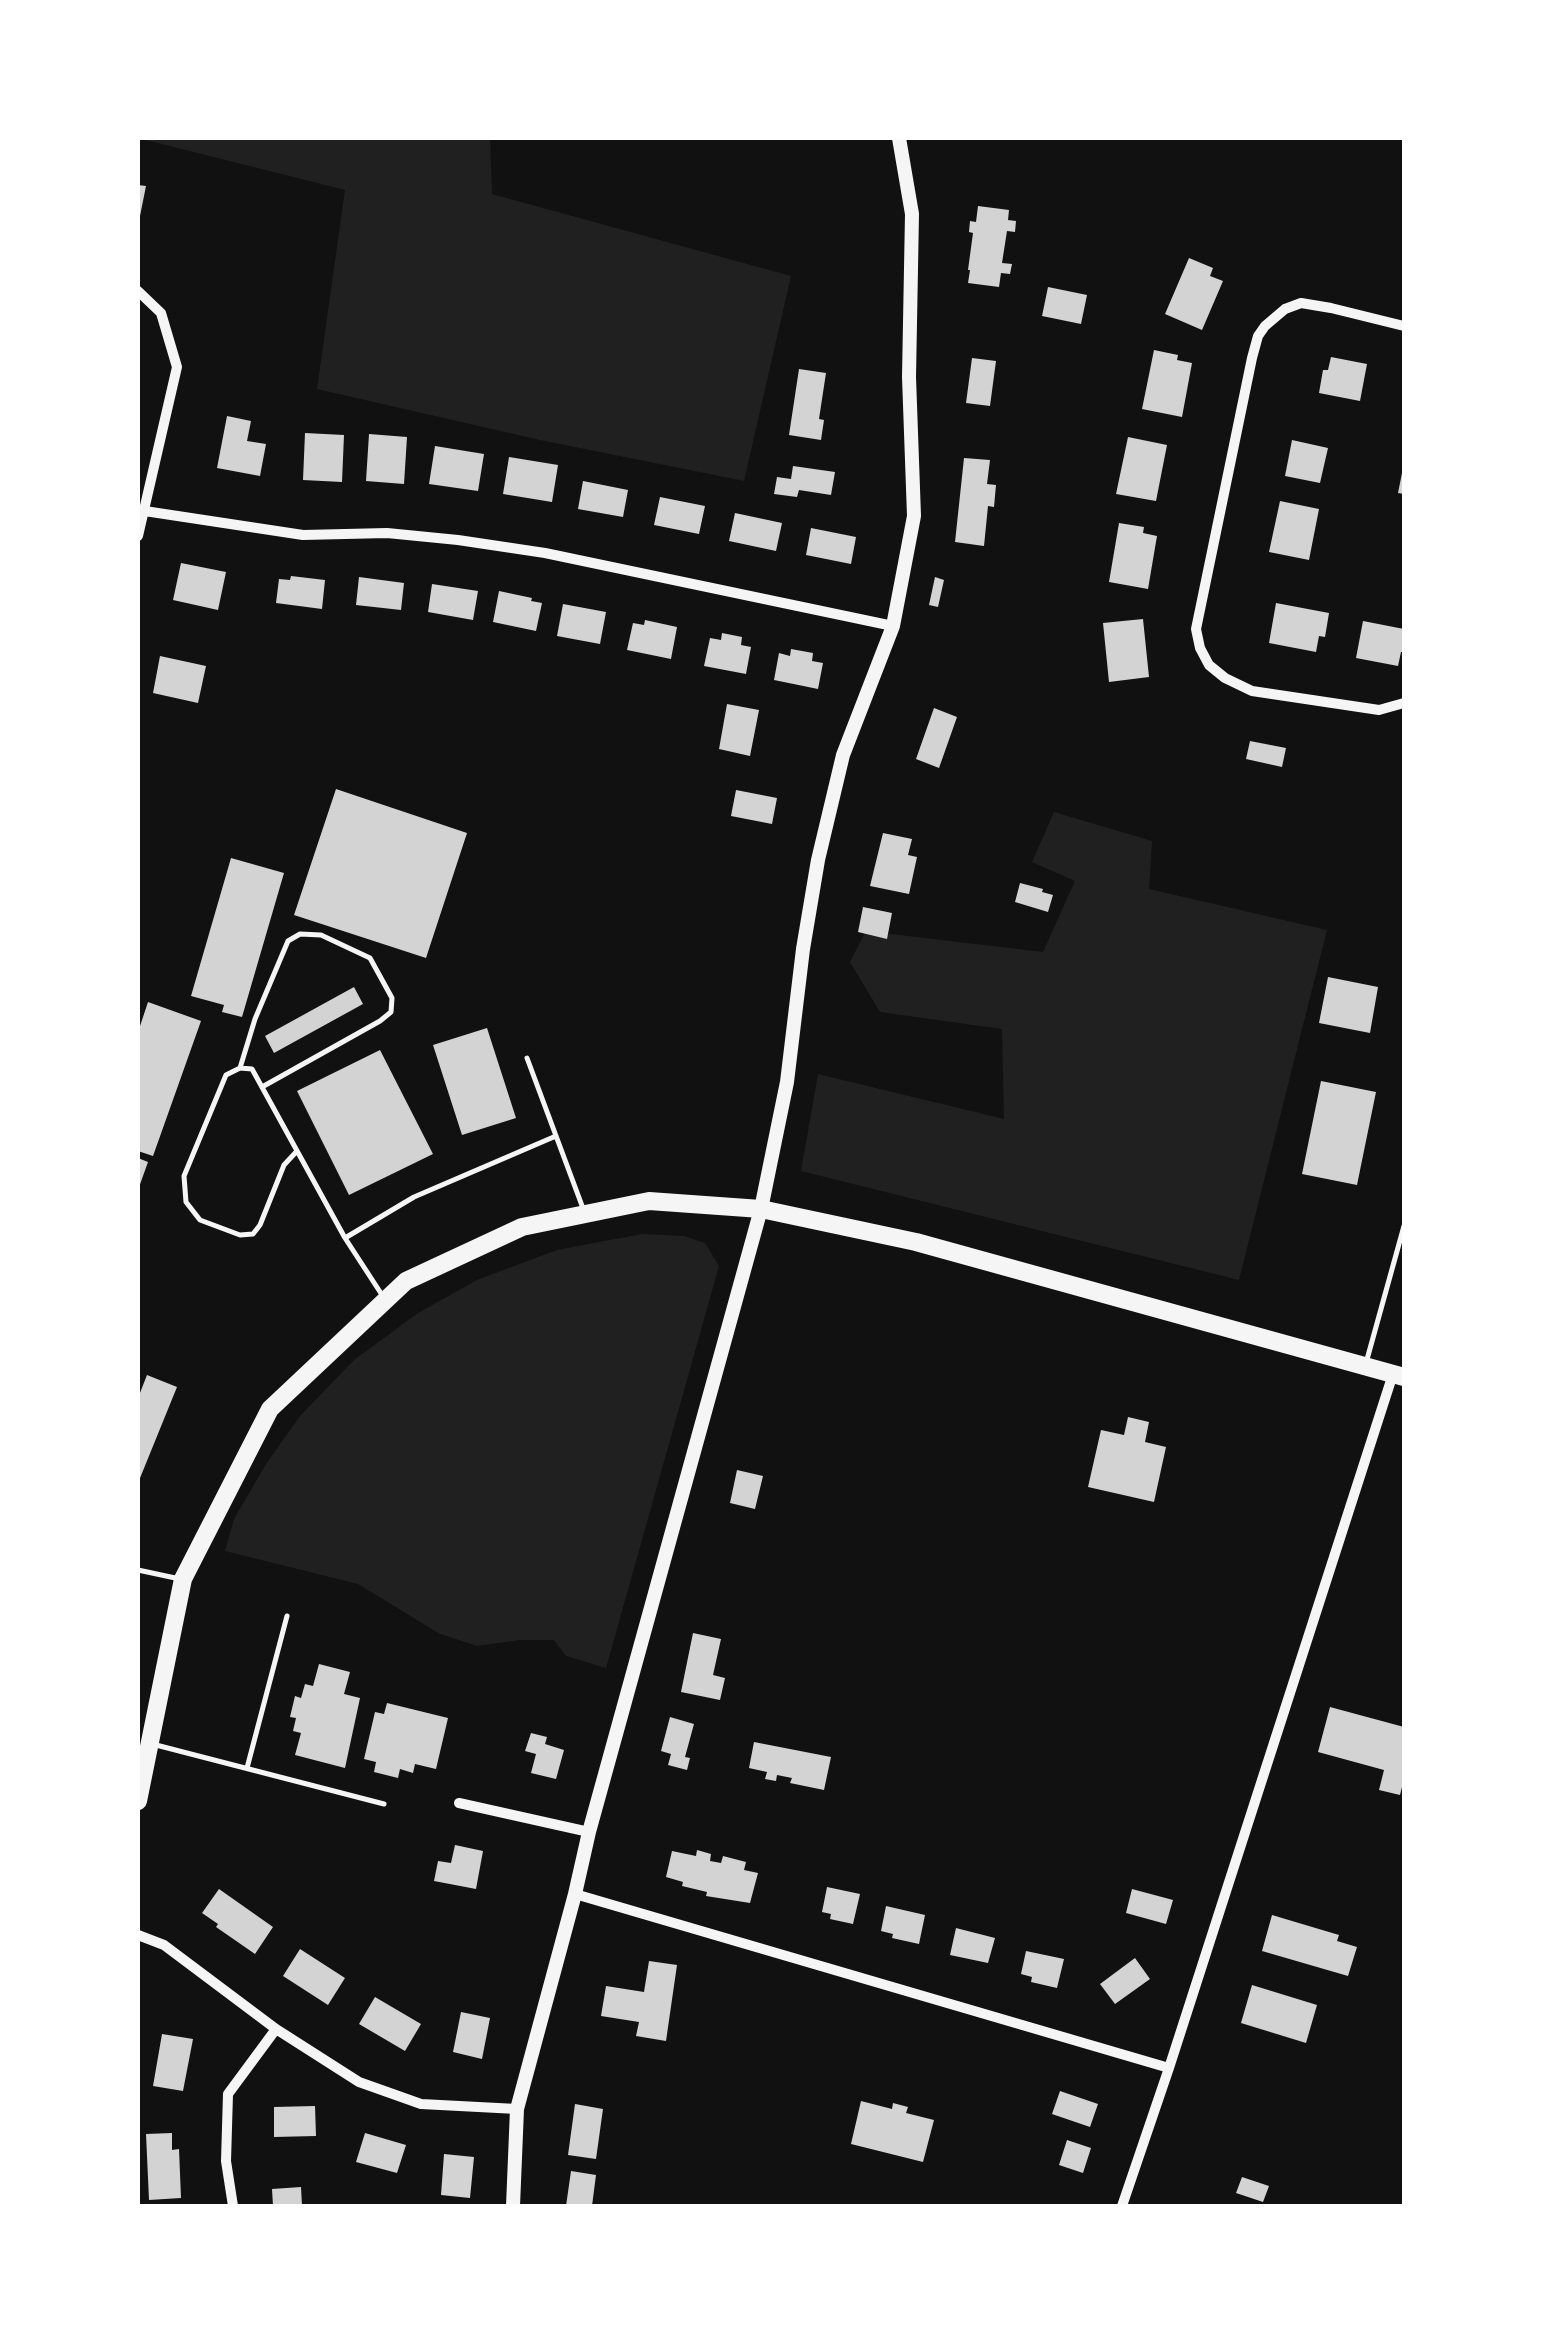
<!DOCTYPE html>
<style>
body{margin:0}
#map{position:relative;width:1542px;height:2344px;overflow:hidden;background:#111;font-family:Montserrat,sans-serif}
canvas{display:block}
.frame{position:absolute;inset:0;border:140px solid #fff;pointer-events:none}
</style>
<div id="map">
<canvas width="1542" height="2344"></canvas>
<div class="frame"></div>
</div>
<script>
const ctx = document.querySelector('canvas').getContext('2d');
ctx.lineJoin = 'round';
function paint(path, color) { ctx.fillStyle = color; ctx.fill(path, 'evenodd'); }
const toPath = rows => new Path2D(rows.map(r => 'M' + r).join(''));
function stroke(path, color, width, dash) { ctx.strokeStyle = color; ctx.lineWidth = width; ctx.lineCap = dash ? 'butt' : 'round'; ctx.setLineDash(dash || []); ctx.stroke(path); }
const green = toPath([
 [138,138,490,138,492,194,791,276,744,481,540,440,317,389,345,190],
 [1054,812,1152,841,1149,889,1327,930,1239,1280,801,1171,818,1074,1004,1119,1002,1029,880,1012,850,962,866,931,1043,952,1075,881,1032,862],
 [642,1234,684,1236,705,1243,719,1266,606,1668,566,1656,554,1640,519,1640,477,1646,440,1634,358,1584,225,1551,234,1519,266,1464,300,1416,354,1360,418,1313,477,1280,557,1250]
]);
const building = toPath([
 [138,185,146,186,139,221,138,221],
 [978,206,1009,210,1008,220,1016,221,1015,232,1007,231,1002,263,1012,264,1010,274,1001,273,999,287,968,283,970,270,968,270,973,233,969,232,970,221,976,222],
 [1189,258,1213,268,1210,276,1223,281,1202,330,1165,314],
 [1048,287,1087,295,1081,324,1042,316],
 [1154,350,1178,355,1177,360,1192,363,1182,417,1142,409],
 [1331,357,1367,364,1360,401,1319,393,1323,370,1328,370],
 [972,358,996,361,990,406,966,403],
 [799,369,826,373,819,419,824,420,821,440,789,435],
 [227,416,251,421,247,441,266,444,260,476,217,468],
 [305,433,344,435,342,482,303,480],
 [369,434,407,437,404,484,366,481],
 [1128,437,1167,445,1156,501,1116,494],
 [1292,440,1328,448,1320,483,1285,476],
 [435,446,484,454,478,491,429,484],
 [509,457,558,465,552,502,503,494],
 [964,458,990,460,987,484,996,485,994,507,988,506,984,546,955,542],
 [793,466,835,472,831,495,799,490,797,497,774,494,777,477,791,479],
 [1403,468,1404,468,1404,494,1398,493],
 [583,481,628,490,623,517,578,509],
 [660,497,705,506,699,534,654,525],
 [1280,501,1319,509,1309,560,1269,552],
 [735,513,782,523,776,551,729,541],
 [1119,523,1144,527,1143,533,1157,536,1148,589,1109,582],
 [811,528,856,537,851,564,806,555],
 [181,563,226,572,218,610,173,600],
 [291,576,325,580,322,609,276,603,279,579,290,580],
 [359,577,404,583,401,610,356,605],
 [935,577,944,580,938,607,929,605],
 [432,584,478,591,473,620,428,612],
 [499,591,532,598,531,601,542,603,536,631,493,622],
 [1276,603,1329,613,1325,637,1319,636,1316,652,1269,643],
 [563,604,606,612,600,644,557,636],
 [1143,619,1149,677,1109,682,1103,623],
 [645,620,677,627,671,659,627,650,633,623,644,625],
 [1363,621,1404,629,1404,652,1401,652,1398,666,1356,658],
 [722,633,742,637,741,645,751,647,746,674,704,666,710,638,721,640],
 [791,649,813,653,812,661,823,663,818,689,774,680,779,653,790,656],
 [160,656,206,666,198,703,153,693],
 [727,704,759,710,750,756,719,749],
 [934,708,957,717,939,768,916,759],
 [1250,741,1286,748,1282,767,1246,759],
 [336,789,467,833,426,958,294,915],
 [736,790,777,798,772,824,731,816],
 [883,833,912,839,908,855,917,857,909,894,870,886],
 [231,858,284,873,242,1017,222,1012,224,1005,191,996],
 [1020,883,1043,889,1042,892,1053,895,1048,912,1015,902],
 [863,907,892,913,887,939,858,932],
 [1328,977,1378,987,1370,1033,1319,1023],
 [354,987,363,1004,274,1053,265,1036],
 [148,1002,201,1021,153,1156,138,1151,138,1032],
 [487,1028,516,1118,462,1135,433,1045],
 [380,1050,433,1154,349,1195,297,1091],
 [1321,1081,1376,1092,1357,1185,1302,1174],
 [138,1158,148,1162,138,1190],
 [147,1375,177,1387,138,1483,138,1398],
 [1128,1417,1149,1422,1145,1442,1166,1447,1154,1502,1088,1487,1101,1430,1124,1435],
 [737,1470,763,1476,755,1509,730,1503],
 [693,1633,721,1639,713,1675,725,1678,720,1700,681,1692],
 [319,1664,350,1672,344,1694,360,1698,345,1768,295,1755,301,1733,293,1731,296,1718,290,1717,295,1696,301,1698,305,1684,313,1686],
 [387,1703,448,1718,436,1769,415,1764,413,1773,400,1769,398,1778,374,1772,376,1762,364,1759,375,1712,384,1714],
 [1330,1707,1404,1727,1404,1779,1400,1795,1379,1790,1384,1770,1318,1752],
 [670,1717,694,1724,685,1757,690,1758,687,1770,668,1765,671,1754,661,1751],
 [531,1733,547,1737,545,1744,564,1750,556,1779,531,1773,536,1754,525,1751],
 [754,1742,831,1757,824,1790,790,1783,792,1778,777,1775,776,1781,765,1779,767,1772,749,1768],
 [455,1845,483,1851,476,1889,434,1881,438,1861,451,1863],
 [697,1850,711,1854,710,1861,721,1863,723,1856,746,1862,744,1870,758,1873,750,1903,706,1896,707,1892,682,1886,683,1882,666,1877,672,1851,696,1856],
 [827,1887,860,1894,853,1924,830,1919,831,1914,822,1912],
 [219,1889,273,1927,255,1954,216,1927,218,1924,202,1913],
 [1132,1889,1173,1900,1166,1924,1126,1913],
 [886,1906,925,1915,919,1944,892,1938,893,1934,881,1931],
 [1272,1915,1339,1935,1337,1941,1357,1947,1348,1976,1262,1951],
 [956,1928,995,1938,988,1963,950,1955],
 [300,1949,345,1978,328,2005,283,1976],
 [1026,1951,1064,1959,1057,1988,1031,1982,1032,1977,1021,1974],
 [1135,1958,1150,1979,1115,2004,1100,1984],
 [649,1961,677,1965,666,2041,636,2036,639,2022,601,2016,606,1986,644,1992],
 [1252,1985,1317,2005,1306,2043,1241,2023],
 [375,1997,421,2024,405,2051,359,2024],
 [461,2012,490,2018,482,2059,453,2052],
 [162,2034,193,2039,183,2091,153,2086],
 [1060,2091,1098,2104,1090,2127,1052,2114],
 [861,2101,892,2109,893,2103,908,2107,906,2113,934,2120,923,2162,851,2144],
 [575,2104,603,2109,596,2159,568,2155],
 [315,2106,316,2136,274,2137,274,2107],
 [172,2133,172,2150,179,2149,181,2198,149,2200,146,2134],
 [365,2133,406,2145,397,2173,356,2162],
 [1067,2140,1091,2148,1083,2173,1059,2165],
 [444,2154,474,2157,470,2198,441,2195],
 [571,2171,596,2175,592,2206,566,2206],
 [1242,2177,1269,2186,1263,2202,1236,2193],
 [301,2187,302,2206,273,2206,272,2189]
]);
const service = toPath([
 [527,1058,584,1211],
 [240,1068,255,1019,288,941,300,934,321,935,370,958,392,998,391,1012,380,1021,262,1087],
 [297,1151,284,1165,260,1225,253,1234,240,1235,200,1220,186,1202,184,1176,226,1075,240,1068,252,1069,345,1238,384,1298],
 [345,1238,414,1197,556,1136],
 [1366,1363,1404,1226],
 [138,1570,180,1579],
 [156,1745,384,1804],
 [247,1768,287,1616]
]);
const minor = toPath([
 [138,291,161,313,177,367,138,536],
 [1404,326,1331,308,1301,303,1285,309,1265,326,1258,336,1252,358,1196,629,1200,648,1209,665,1225,678,1252,691,1379,710,1404,703],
 [138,510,303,535,387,533,458,540,545,553,893,626],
 [459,1803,589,1832],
 [575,1894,1169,2068],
 [138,1935,164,1945,276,2029,359,2082,421,2104,517,2109],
 [233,2206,226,2161,228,2094,276,2029],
 [1122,2206,1169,2068,1393,1374]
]);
const tertiary = toPath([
 [513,2206,517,2109,575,1894,589,1832,761,1209,787,1082,803,949,818,860,843,755,893,626,914,516,909,377,912,214,899,138]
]);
const trunk = toPath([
 [138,1801,183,1579,270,1409,406,1281,522,1227,649,1201,761,1209,916,1242,1404,1377]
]);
paint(green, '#202020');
paint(building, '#d3d3d3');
stroke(service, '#f5f5f5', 5);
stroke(minor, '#f5f5f5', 10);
stroke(tertiary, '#f5f5f5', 14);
stroke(trunk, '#f5f5f5', 18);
</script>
